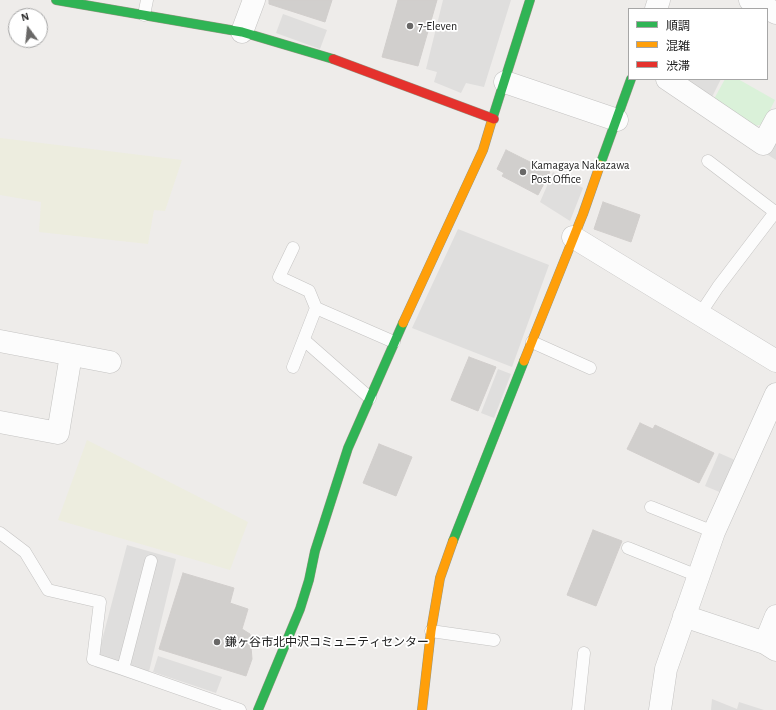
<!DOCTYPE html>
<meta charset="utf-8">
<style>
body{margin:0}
#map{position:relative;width:776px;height:710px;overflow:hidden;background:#eeecea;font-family:"Alegreya Sans","Noto Sans JP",sans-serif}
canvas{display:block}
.legend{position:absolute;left:628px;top:8px;width:140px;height:72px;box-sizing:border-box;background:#fff;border:1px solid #a6a6a6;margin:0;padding:5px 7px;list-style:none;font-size:12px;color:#212121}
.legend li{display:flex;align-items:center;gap:8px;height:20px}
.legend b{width:20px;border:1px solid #a6a6a6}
.north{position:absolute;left:8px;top:8px;width:40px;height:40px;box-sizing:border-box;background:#fff;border:1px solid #a6a6a6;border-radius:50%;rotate:345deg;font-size:11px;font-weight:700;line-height:16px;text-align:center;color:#212121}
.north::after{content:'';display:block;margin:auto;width:14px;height:18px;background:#696867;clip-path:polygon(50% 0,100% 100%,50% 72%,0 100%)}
</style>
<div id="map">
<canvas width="776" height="710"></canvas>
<ul class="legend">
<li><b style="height:5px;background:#30b455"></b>順調</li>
<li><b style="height:5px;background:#ff9f0a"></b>混雑</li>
<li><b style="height:5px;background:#e5322d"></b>渋滞</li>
</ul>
<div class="north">N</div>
</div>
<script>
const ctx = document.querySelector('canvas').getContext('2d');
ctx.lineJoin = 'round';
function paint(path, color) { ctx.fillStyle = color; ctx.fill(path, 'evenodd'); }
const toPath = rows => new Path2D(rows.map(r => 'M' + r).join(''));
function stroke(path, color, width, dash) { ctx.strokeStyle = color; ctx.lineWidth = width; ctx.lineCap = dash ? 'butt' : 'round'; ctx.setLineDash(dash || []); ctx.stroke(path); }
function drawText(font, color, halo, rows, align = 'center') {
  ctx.font = font + ' "Alegreya Sans","Noto Sans JP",sans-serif'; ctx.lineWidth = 3.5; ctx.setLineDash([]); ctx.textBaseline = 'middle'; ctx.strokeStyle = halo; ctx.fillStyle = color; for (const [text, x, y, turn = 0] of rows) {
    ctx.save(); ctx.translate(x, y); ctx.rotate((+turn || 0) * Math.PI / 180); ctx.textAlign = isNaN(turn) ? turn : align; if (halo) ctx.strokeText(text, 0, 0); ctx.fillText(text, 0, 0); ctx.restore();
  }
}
const farmland = toPath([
 [0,138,182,160,165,211,154,210,148,244,39,232,41,202,0,195],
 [87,440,248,522,230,570,58,520]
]);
const park = toPath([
 [725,79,738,79,775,100,763,124,752,127,714,99]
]);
const parking = toPath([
 [443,0,511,0,484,87,466,83,461,93,434,82,437,72,426,69],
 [283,14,327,30,320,49,276,33],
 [684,79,721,79,712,97],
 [776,133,776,160,765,153],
 [553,172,583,188,570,221,540,202],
 [458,229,549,265,512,367,412,328],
 [498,369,511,374,494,418,481,413],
 [719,453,735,460,722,493,705,486],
 [127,545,176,559,146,684,95,667],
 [158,656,222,677,216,693,153,672],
 [712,699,737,709,739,702,764,710,711,710]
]);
const building = toPath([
 [269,0,332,0,325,22,269,4,269,0],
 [398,0,437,0,418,66,382,57,398,0],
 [506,150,550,172,538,195,502,176,504,173,497,169,506,150],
 [603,202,640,215,631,242,594,229,603,202],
 [469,357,496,367,478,411,451,400,469,357],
 [640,423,653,429,655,425,714,453,699,483,627,449,640,423],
 [379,444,412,457,396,496,363,483,379,444],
 [593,530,622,541,596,606,567,595,593,530],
 [183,573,234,588,230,603,248,609,242,629,250,634,252,659,246,676,159,649,183,573]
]);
const lane = toPath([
 [144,15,147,0],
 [708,161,775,212],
 [293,248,279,277,309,291,316,308,394,342],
 [700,314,718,287,776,211],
 [304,340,370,398],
 [532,342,590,368],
 [293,367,316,308],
 [651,507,714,532],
 [0,533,25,552,48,590,100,602,93,659,123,669],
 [628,548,698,576],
 [151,561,123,669,240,710],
 [431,631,494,640],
 [578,710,584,653]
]);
const street = toPath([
 [750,0,776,13],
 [656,9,659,0],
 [242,32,254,0],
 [667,79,763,144,776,120],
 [505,82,617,120],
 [573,237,776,361],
 [0,341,110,362],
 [0,422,58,433,71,355],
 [684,616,765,643,776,650],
 [765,643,776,616],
 [660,710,666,669,714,532,776,394]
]);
const fast = toPath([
 [56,0,242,32,333,59],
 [492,120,530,0],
 [600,165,631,79],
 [453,541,524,361],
 [258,710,300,609,309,580,315,551,348,448,403,323]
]);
const slow = toPath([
 [403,323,483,150,492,120],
 [524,361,583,214,600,165],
 [422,710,431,631,440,578,453,541]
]);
const jam = toPath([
 [333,59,494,119]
]);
const markers = [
 [410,26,4,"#696867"],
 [523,172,4,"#696867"],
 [217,642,4,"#696867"]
];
const poiNames = [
 ["7-Eleven",418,26],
 ["Kamagaya Nakazawa",531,165],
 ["Post Office",531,179],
 ["鎌ヶ谷市北中沢コミュニティセンター",225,642]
];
paint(farmland, '#ededdf');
paint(park, '#daf1d9');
paint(parking, '#dfdedd');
paint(building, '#d1cfcd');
stroke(building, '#d1cecc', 1);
stroke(lane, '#c4c3c2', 13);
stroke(street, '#c4c3c2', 23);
stroke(fast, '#979683', 10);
stroke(slow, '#979683', 10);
stroke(jam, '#979683', 10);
stroke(lane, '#fcfcfc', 12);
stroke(street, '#fcfcfc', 22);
stroke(fast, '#30b455', 9);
stroke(slow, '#ff9f0a', 9);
stroke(jam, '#e5322d', 9);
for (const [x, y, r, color] of markers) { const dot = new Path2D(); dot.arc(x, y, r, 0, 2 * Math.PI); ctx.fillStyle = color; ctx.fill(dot); stroke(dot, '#fff', 1.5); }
drawText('12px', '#212121', '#fff', poiNames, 'left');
</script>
